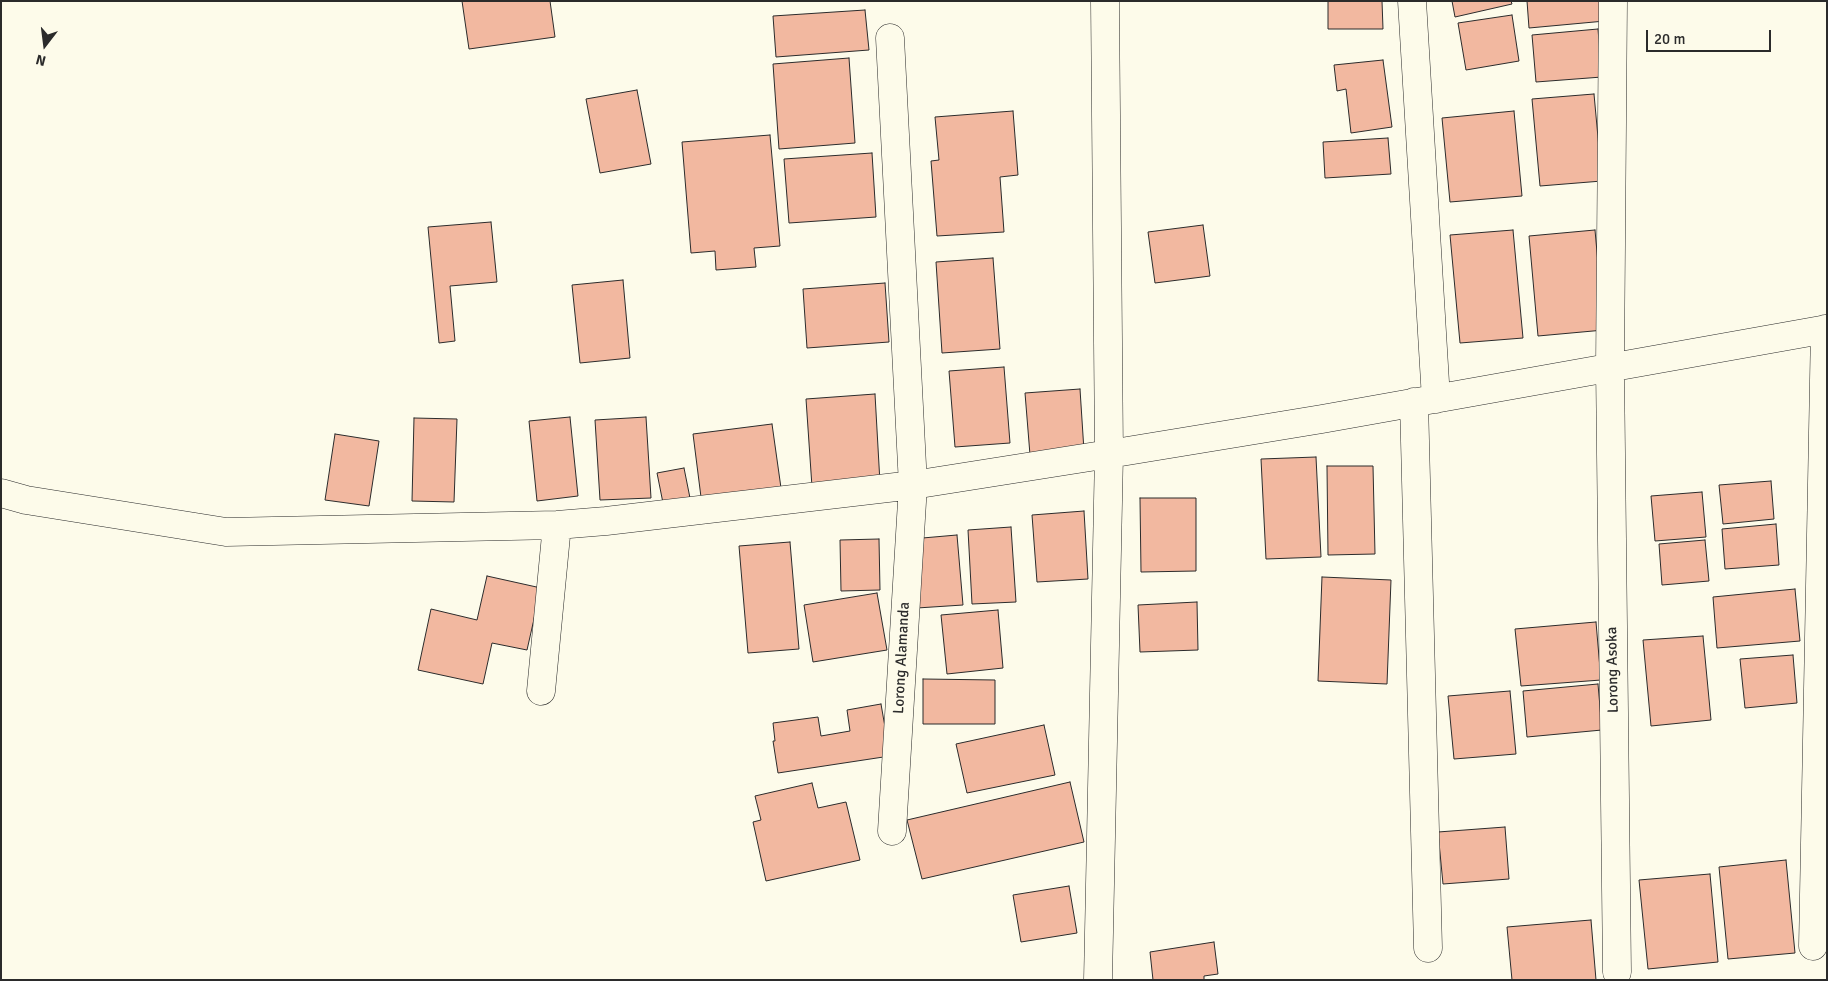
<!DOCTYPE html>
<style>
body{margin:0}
#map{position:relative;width:1828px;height:981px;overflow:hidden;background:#fdfbea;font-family:Signika,sans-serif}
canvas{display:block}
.frame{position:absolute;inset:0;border:2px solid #2b2b2b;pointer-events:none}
.north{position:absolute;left:20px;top:20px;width:50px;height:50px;-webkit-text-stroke:4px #fdfbea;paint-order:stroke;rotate:195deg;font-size:14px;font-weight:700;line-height:20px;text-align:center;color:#2b2b2b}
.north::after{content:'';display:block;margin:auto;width:18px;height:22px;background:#2b2b2b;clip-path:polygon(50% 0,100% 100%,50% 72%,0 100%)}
.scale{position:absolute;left:1646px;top:30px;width:125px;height:22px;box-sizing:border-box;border:2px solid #2b2b2b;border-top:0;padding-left:6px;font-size:15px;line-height:18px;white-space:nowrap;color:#2b2b2b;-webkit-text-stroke:4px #fdfbea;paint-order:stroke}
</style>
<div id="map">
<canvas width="1828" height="981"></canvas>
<div class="frame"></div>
<div class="north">N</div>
<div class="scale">20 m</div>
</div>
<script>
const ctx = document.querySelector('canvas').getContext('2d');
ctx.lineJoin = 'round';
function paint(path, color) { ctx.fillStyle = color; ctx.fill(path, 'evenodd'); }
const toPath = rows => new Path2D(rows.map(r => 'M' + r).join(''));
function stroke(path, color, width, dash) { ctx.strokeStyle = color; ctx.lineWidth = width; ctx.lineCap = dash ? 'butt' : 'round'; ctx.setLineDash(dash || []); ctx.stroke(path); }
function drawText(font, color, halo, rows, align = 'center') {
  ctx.font = font + ' Signika,sans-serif'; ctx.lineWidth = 4; ctx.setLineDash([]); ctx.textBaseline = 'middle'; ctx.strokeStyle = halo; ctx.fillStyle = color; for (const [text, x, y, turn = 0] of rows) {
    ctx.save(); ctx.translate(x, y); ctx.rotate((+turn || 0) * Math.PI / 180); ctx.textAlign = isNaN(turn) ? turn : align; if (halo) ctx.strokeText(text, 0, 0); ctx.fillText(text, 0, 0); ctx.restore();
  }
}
const building = toPath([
 [462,1,550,1,555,37,469,49,462,1],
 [1328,1,1382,1,1383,29,1328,29,1328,1],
 [1452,1,1511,1,1512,4,1455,17,1452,1],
 [1527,1,1603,1,1605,21,1529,28,1527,1],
 [865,10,869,50,776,57,773,16,865,10],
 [1512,15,1519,61,1466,70,1458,23,1512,15],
 [1598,29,1602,77,1536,82,1532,35,1598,29],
 [849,58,855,143,779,149,773,64,849,58],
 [1383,60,1392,127,1351,133,1346,89,1337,91,1334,65,1383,60],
 [637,90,651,164,600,173,586,99,637,90],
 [1594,94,1602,181,1540,186,1532,99,1594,94],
 [1013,111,1018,175,1000,177,1004,232,937,236,931,161,939,160,935,117,1013,111],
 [1514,111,1522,196,1450,202,1442,118,1514,111],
 [770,135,780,246,754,248,756,267,716,270,715,251,691,253,682,142,770,135],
 [1388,138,1391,174,1325,178,1323,142,1388,138],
 [872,153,876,217,789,223,784,159,872,153],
 [491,222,497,282,450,286,455,341,439,343,428,227,491,222],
 [1203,225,1210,276,1155,283,1148,232,1203,225],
 [1513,230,1523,338,1460,343,1450,235,1513,230],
 [1595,230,1604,330,1538,336,1529,236,1595,230],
 [993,258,1000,349,942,353,936,262,993,258],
 [623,280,630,358,580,363,572,285,623,280],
 [885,283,889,342,807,348,803,289,885,283],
 [1004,367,1010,443,955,447,949,371,1004,367],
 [1080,389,1084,451,1030,455,1025,393,1080,389],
 [875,394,880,483,812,487,806,399,875,394],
 [570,417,578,496,537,501,529,421,570,417],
 [646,417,651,498,600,500,595,420,646,417],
 [414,418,457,419,454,502,412,501,414,418],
 [772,424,782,495,702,505,693,434,772,424],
 [335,434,379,441,369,506,325,500,335,434],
 [1316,457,1321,557,1266,559,1261,459,1316,457],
 [1327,466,1373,466,1375,554,1328,555,1327,466],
 [684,468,691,503,664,508,657,473,684,468],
 [1771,481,1774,519,1723,524,1719,485,1771,481],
 [1702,492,1706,537,1655,541,1651,496,1702,492],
 [1140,498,1196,498,1196,571,1141,572,1140,498],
 [1084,511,1088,579,1037,582,1032,515,1084,511],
 [1776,524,1779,565,1725,569,1722,529,1776,524],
 [1011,527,1016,602,972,604,968,530,1011,527],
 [957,535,963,605,917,608,911,539,957,535],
 [879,539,880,590,841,591,840,540,879,539],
 [1705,540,1709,581,1662,585,1659,544,1705,540],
 [790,542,799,649,748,653,739,546,790,542],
 [487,576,541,588,527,650,492,643,483,684,418,670,431,609,477,620,487,576],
 [1322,577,1391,580,1387,684,1318,681,1322,577],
 [1795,589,1800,641,1717,648,1713,597,1795,589],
 [877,593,887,650,813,662,804,605,877,593],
 [1197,602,1198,650,1140,652,1138,605,1197,602],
 [998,610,1003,668,947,674,941,615,998,610],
 [1596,622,1601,680,1521,686,1515,629,1596,622],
 [1703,636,1711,720,1651,726,1643,640,1703,636],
 [1793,655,1797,703,1745,708,1740,659,1793,655],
 [923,679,995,680,995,724,923,724,923,679],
 [1598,684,1602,730,1527,737,1523,691,1598,684],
 [1510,691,1516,754,1454,759,1448,696,1510,691],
 [881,704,890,756,778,773,773,741,775,741,773,723,818,717,821,736,850,731,847,710,881,704],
 [1044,725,1055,775,967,793,956,744,1044,725],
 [1070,782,1084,842,922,879,907,820,1070,782],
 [812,783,818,808,846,802,860,860,766,881,753,822,761,820,755,796,812,783],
 [1505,827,1509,879,1443,884,1438,832,1505,827],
 [1786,860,1795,953,1728,959,1719,867,1786,860],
 [1710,874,1718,962,1648,969,1639,880,1710,874],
 [1069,886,1077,933,1021,942,1013,895,1069,886],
 [1591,920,1596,980,1512,980,1507,927,1591,920],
 [1214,942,1218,974,1204,976,1204,980,1153,980,1150,952,1214,942]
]);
const minor = toPath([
 [1412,1,1436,399],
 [1613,1,1610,367,1617,972],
 [890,38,913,485,892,831],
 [1414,402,1428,948],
 [1,493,26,500,226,532,557,525,606,521,913,485,1109,454,1322,419,1827,329],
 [541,691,557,525],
 [1813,946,1825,329],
 [1098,980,1109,454,1105,1]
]);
const streetNames = [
 ["Lorong Alamanda",902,658,-87],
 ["Lorong Asoka",1613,670,-91]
];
paint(building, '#f2b8a0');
stroke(building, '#2b2b2b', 1);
stroke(minor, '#2b2b2b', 29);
stroke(minor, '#fdfbea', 28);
drawText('15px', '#2b2b2b', '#fdfbea', streetNames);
</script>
